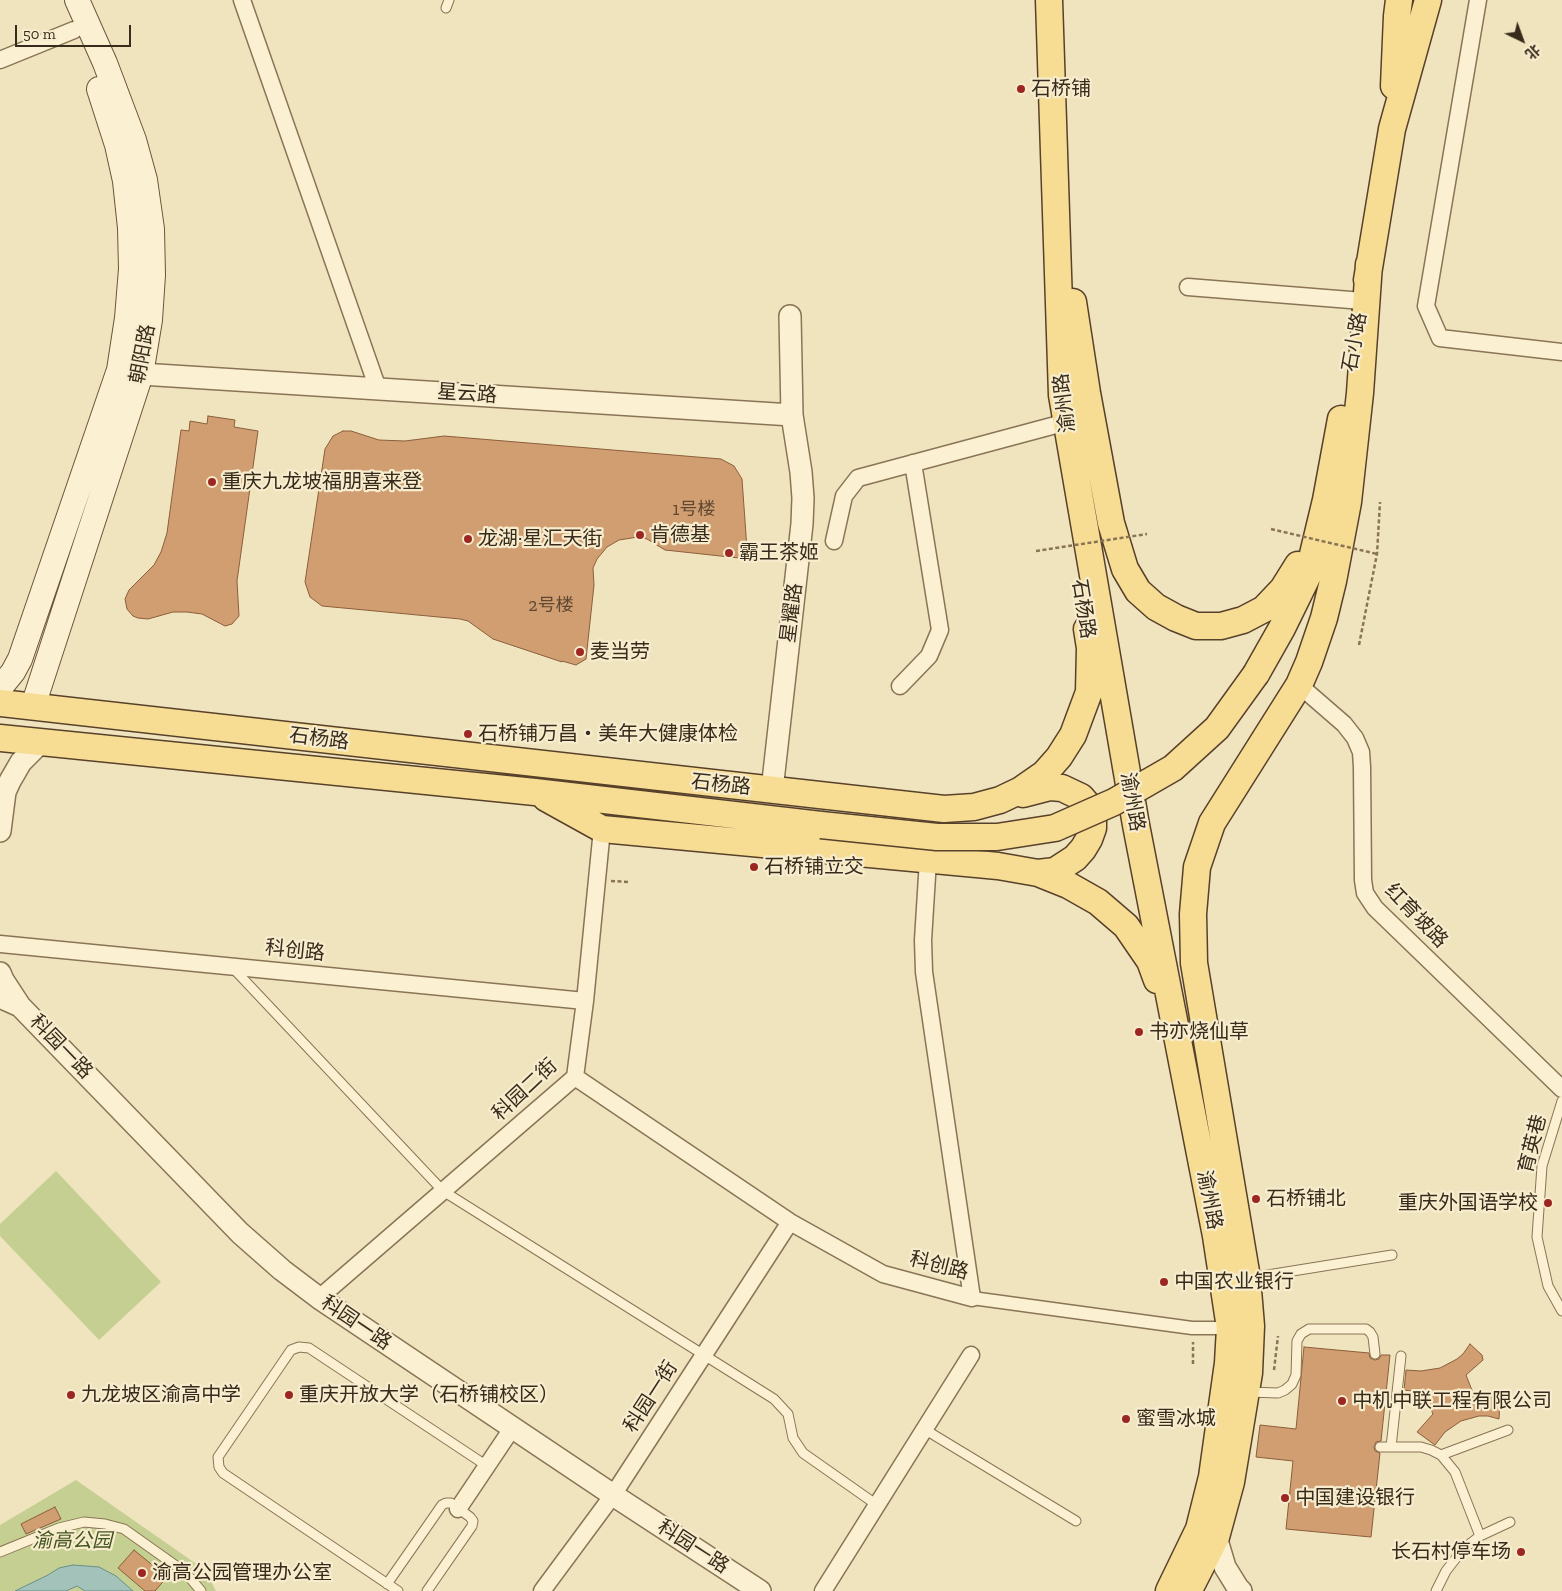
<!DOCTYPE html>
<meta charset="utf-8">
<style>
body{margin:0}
#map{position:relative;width:1562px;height:1591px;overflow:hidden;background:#f0e4be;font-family:"Zilla Slab","Noto Sans SC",serif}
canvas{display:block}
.north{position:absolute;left:1497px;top:15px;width:50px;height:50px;-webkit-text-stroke:4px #f7edce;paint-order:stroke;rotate:138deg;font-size:14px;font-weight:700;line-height:20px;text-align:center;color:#382b1b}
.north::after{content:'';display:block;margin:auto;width:18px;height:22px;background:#382b1b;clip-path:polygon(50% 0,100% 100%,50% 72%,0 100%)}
.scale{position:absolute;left:15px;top:25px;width:116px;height:22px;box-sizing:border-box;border:2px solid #382b1b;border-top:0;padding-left:6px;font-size:15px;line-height:18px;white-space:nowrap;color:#382b1b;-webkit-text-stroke:4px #f7edce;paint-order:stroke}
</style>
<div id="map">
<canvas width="1562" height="1591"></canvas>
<div class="north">北</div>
<div class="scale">50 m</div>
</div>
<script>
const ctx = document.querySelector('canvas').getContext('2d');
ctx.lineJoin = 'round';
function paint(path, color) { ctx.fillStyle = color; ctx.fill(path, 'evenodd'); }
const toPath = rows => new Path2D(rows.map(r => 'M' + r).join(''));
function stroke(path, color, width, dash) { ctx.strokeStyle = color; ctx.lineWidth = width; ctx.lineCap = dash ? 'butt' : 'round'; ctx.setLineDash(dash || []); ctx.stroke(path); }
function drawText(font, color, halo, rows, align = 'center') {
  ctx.font = font + ' "Zilla Slab","Noto Sans SC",serif'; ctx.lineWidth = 4.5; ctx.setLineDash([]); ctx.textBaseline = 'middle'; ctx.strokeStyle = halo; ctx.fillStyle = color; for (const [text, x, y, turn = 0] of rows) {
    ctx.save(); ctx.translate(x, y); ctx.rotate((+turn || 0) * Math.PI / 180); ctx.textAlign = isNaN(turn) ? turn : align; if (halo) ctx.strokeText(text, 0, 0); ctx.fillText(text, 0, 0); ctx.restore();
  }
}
const green = toPath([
 [56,1171,161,1282,99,1340,0,1236,0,1224],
 [76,1480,205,1570,216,1591,0,1591,0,1525]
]);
const water = toPath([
 [73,1565,99,1567,116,1576,133,1591,85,1591,77,1586,66,1591,15,1591,48,1575,59,1568,73,1565]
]);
const building = toPath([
 [208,416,235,420,234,427,258,431,237,581,239,616,232,624,225,626,202,614,187,612,173,612,148,619,138,618,133,616,127,609,125,599,129,590,154,565,161,552,167,533,181,430,189,431,190,421,207,424,208,416],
 [343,431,351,431,379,440,405,441,444,436,721,459,734,466,742,479,747,549,739,558,665,550,647,539,638,537,619,540,607,547,597,559,593,568,594,585,586,659,576,665,562,661,562,662,493,639,468,621,460,619,322,606,310,597,305,582,325,449,333,436,343,431],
 [1470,1344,1482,1355,1483,1360,1466,1375,1475,1398,1495,1397,1500,1400,1499,1419,1488,1416,1479,1416,1461,1421,1445,1432,1435,1445,1417,1432,1433,1414,1424,1393,1404,1390,1406,1370,1421,1371,1440,1368,1457,1359,1463,1354,1470,1344],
 [1304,1347,1369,1353,1370,1358,1375,1360,1379,1359,1381,1355,1390,1355,1381,1441,1376,1442,1374,1447,1375,1451,1380,1453,1371,1537,1286,1529,1293,1461,1256,1457,1260,1425,1296,1429,1304,1347],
 [55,1507,61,1519,26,1534,21,1524,55,1507],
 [134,1550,167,1577,155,1591,145,1591,118,1568,134,1550]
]);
const path = toPath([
 [1359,645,1377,554,1380,502],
 [611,881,630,882],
 [1193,1364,1193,1342],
 [1274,1370,1278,1336]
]);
const service = toPath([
 [446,8,449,0],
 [232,967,443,1191,774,1399,788,1414,793,1438,803,1453,877,1505],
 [1562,1101,1542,1166,1537,1237,1548,1286,1562,1311],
 [1249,1278,1392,1255],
 [1249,1392,1278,1393,1285,1390,1292,1384,1296,1375,1297,1341,1301,1334,1309,1329,1366,1329,1370,1332,1373,1337,1375,1354],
 [924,1429,1076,1521],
 [1380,1447,1421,1447,1431,1450,1441,1455,1455,1472,1480,1536],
 [1391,1447,1401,1356],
 [1441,1455,1508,1430],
 [0,1552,59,1528,84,1522,105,1524,124,1529,186,1573,201,1591],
 [387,1584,442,1505,446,1503,451,1503,470,1517,473,1521,472,1526,427,1591],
 [398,1591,223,1473,219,1467,218,1457,291,1350,299,1347,309,1348,487,1466],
 [1436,1591,1446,1571,1463,1549,1480,1536,1510,1522]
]);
const pedestrian = toPath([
 [972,1298,1192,1328,1230,1328]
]);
const minor = toPath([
 [242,0,378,389],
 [1478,0,1426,306,1440,338,1562,352],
 [0,60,74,30],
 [1188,287,1363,301],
 [834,541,844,496,858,478,1063,423],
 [1299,685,1344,724,1355,738,1361,752,1362,767,1363,880,1365,893,1375,908,1562,1089],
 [900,686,929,656,940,630,913,463],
 [0,944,585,1001],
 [575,1077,790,1222,883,1274,972,1298,924,972,923,940,928,860],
 [319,1298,575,1077,585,1001,602,829],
 [458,1509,513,1427],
 [542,1591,613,1495,790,1222],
 [823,1591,971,1355]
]);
const tertiary = toPath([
 [141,374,792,415],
 [772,790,802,524,803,498,801,472,792,415,790,316],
 [0,831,5,792,10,781,21,762,41,742],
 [0,973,3,980,20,1006],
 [0,997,20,1006,240,1233,282,1270,319,1298,613,1495,760,1591],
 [1216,1537,1225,1567,1238,1588,1241,1591]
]);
const secondary = toPath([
 [0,688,13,672,20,659,119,370,127,318,131,269,130,228,125,181,117,145,99,89],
 [33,706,141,374,150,320,153,275,152,229,145,180,134,140,105,63,77,0]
]);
const primary = toPath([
 [1049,0,1062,395,1136,825,1216,1236,1230,1328,1228,1363,1212,1477,1199,1529,1169,1591],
 [1394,86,1397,16,1399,0],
 [1367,280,1392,129,1428,0],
 [1073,302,1087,393,1111,523,1125,569,1138,591,1156,607,1176,618,1196,626,1221,626,1243,620,1264,609,1283,589,1298,565],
 [1256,674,1282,628,1308,575,1326,500,1341,419],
 [0,703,944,809,974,807,1000,800,1021,790,1044,774,1059,757,1073,735,1089,692,1090,648,1087,629],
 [0,738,535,792,821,825],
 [1023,794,1050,787,1062,788,1081,797,1088,805,1093,817,1093,828,1089,839,1083,849,1075,858,1055,871,1038,873],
 [546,798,602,829,998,866,1038,873,1068,885,1098,902,1126,926,1150,961,1157,980],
 [1192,1584,1216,1537,1231,1482,1249,1373,1251,1326,1247,1278,1194,963,1193,914,1197,867,1212,823,1299,685,1309,662,1324,618,1333,581,1348,502,1360,393,1369,264]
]);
const pathBridge = toPath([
 [1271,529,1377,554],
 [1036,551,1147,534]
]);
const primaryBridge = toPath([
 [821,825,937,837,997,837,1055,828,1114,802,1173,768,1217,728,1256,674]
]);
const markers = [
 [1021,89,5,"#9c2722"],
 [212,482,5,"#9c2722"],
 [640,535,5,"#9c2722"],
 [468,539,5,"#9c2722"],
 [729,553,5,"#9c2722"],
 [580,652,5,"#9c2722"],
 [468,734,5,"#9c2722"],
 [754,867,5,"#9c2722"],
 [1139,1032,5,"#9c2722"],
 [1256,1199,5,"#9c2722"],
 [1548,1203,5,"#9c2722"],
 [1164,1282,5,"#9c2722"],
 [71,1395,5,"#9c2722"],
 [289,1395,5,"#9c2722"],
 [1342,1401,5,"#9c2722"],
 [1126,1419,5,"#9c2722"],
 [1285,1498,5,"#9c2722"],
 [1521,1552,5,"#9c2722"],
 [142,1573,5,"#9c2722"]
];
const numberNames = [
 ["1号楼",694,510],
 ["2号楼",551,606]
];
const poiNames = [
 ["石桥铺",1031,89],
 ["重庆九龙坡福朋喜来登",222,482],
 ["肯德基",650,535],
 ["龙湖·星汇天街",478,539],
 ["霸王茶姬",739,553],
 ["麦当劳",590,652],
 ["石桥铺万昌‧美年大健康体检",478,734],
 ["石桥铺立交",764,867],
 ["书亦烧仙草",1149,1032],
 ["石桥铺北",1266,1199],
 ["重庆外国语学校",1538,1203,"right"],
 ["中国农业银行",1174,1282],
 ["九龙坡区渝高中学",81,1395],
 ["重庆开放大学（石桥铺校区）",299,1395],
 ["中机中联工程有限公司",1352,1401],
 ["蜜雪冰城",1136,1419],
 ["中国建设银行",1295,1498],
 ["长石村停车场",1511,1552,"right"],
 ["渝高公园管理办公室",152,1573]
];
const streetNames = [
 ["石小路",1355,342,-80],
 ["朝阳路",143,354,-79],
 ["星云路",467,394,4],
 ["渝州路",1065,403,-97],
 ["石杨路",1083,609,81],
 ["星耀路",792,613,-83],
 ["石杨路",319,739,7],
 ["石杨路",721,785,6],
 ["渝州路",1132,802,80],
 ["红育坡路",1416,916,46],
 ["科创路",295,951,6],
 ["科园一路",61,1047,46],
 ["科园二街",525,1090,-43],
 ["育英巷",1533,1144,-76],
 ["渝州路",1209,1200,79],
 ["科创路",939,1266,14],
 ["科园一路",356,1323,34],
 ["科园一街",651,1397,-57],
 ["科园一路",693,1547,33]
];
const parkNames = [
 ["渝高公园",72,1541]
];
paint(green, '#c5cf92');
paint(water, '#a2c2ba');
stroke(water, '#699088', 1);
paint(building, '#d19e72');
stroke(building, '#8a5e3a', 1);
stroke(service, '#8a7456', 11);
stroke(pedestrian, '#8a7456', 15);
stroke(minor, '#8a7456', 19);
stroke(tertiary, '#8a7456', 24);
stroke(secondary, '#6b5539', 26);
stroke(primary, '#57412b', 29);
stroke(path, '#8a7456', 2.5, [4, 2.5]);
stroke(service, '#fbf0d2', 9);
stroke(pedestrian, '#fbf0d2', 12);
stroke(minor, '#fbf0d2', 16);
stroke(tertiary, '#fbf0d2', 21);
stroke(secondary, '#fbf0d2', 24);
stroke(primary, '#f7dc93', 26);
stroke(primaryBridge, '#57412b', 29, []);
stroke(pathBridge, '#8a7456', 2.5, [4, 2.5]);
stroke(primaryBridge, '#f7dc93', 26);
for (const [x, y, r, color] of markers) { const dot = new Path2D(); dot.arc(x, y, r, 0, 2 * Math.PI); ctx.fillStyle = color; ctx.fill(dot); stroke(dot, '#f7edce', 2); }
drawText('18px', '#5e4831', null, numberNames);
drawText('20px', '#382b1b', '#f7edce', poiNames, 'left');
drawText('20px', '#382b1b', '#f7edce', streetNames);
drawText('italic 20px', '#465621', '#f7edce', parkNames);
</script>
